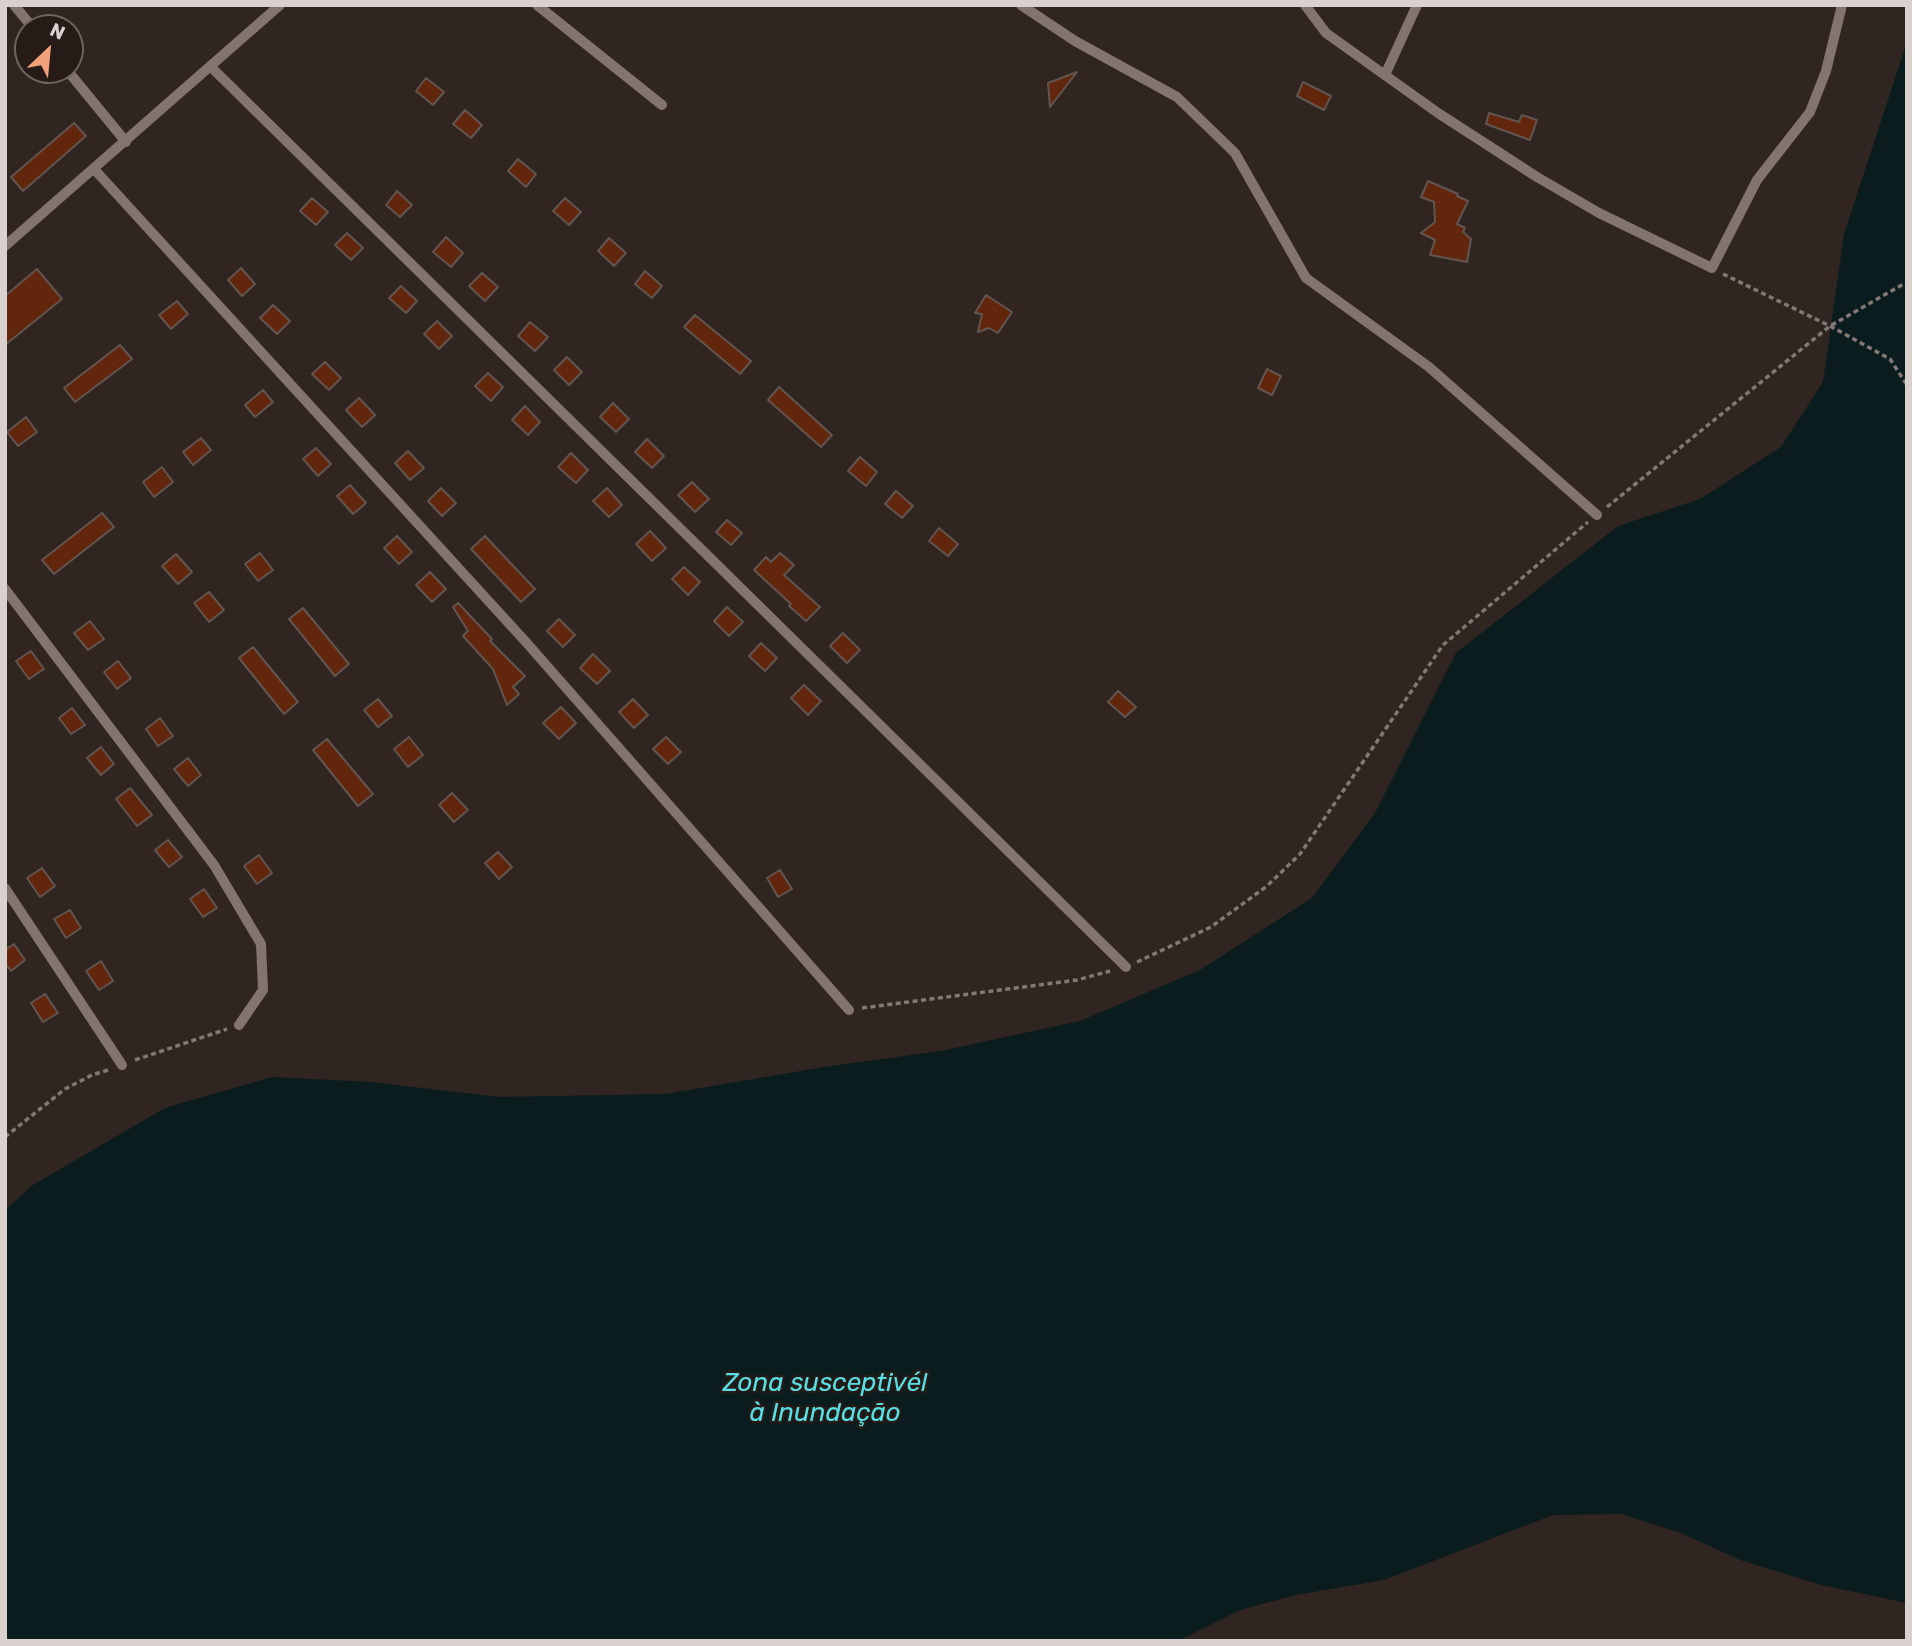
<!DOCTYPE html>
<meta charset="utf-8">
<style>
body{margin:0}
#map{position:relative;width:1912px;height:1646px;overflow:hidden;background:#302520;font-family:Rubik,sans-serif}
canvas{display:block}
.frame{position:absolute;inset:0;border:7px solid #d9d1ce;pointer-events:none}
.north{position:absolute;left:14px;top:14px;width:70px;height:70px;box-sizing:border-box;background:#261b17;border:2px solid #6e6460;border-radius:50%;rotate:26deg;font-size:19px;font-weight:700;line-height:28px;text-align:center;color:#d9d1ce}
.north::after{content:'';display:block;margin:auto;width:24px;height:32px;background:#f1a17c;clip-path:polygon(50% 0,100% 100%,50% 72%,0 100%)}
</style>
<div id="map">
<canvas width="1912" height="1646"></canvas>
<div class="frame"></div>
<div class="north">N</div>
</div>
<script>
const ctx = document.querySelector('canvas').getContext('2d');
ctx.lineJoin = 'round';
function paint(path, color) { ctx.fillStyle = color; ctx.fill(path, 'evenodd'); }
const toPath = rows => new Path2D(rows.map(r => 'M' + r).join(''));
function stroke(path, color, width, dash) { ctx.strokeStyle = color; ctx.lineWidth = width; ctx.lineCap = dash ? 'butt' : 'round'; ctx.setLineDash(dash || []); ctx.stroke(path); }
function drawText(font, color, halo, rows, align = 'center') {
  ctx.font = font + ' Rubik,sans-serif'; ctx.lineWidth = 5; ctx.setLineDash([]); ctx.textBaseline = 'middle'; ctx.strokeStyle = halo; ctx.fillStyle = color; for (const [text, x, y, turn = 0] of rows) {
    ctx.save(); ctx.translate(x, y); ctx.rotate((+turn || 0) * Math.PI / 180); ctx.textAlign = isNaN(turn) ? turn : align; if (halo) ctx.strokeText(text, 0, 0); ctx.fillText(text, 0, 0); ctx.restore();
  }
}
const water = toPath([
 [1907,42,1907,1603,1821,1585,1740,1560,1681,1533,1621,1514,1553,1515,1384,1580,1296,1595,1240,1610,1178,1641,12,1641,5,1634,5,1210,33,1185,165,1108,272,1077,371,1082,499,1097,665,1094,824,1067,941,1051,1080,1021,1200,970,1312,898,1375,813,1456,653,1618,526,1700,499,1781,447,1823,382,1844,234]
]);
const building = toPath([
 [1077,72,1050,107,1048,83,1077,72],
 [426,78,444,92,433,105,416,91,426,78],
 [1303,82,1331,96,1324,110,1297,96,1303,82],
 [465,110,482,125,471,138,453,124,465,110],
 [1489,113,1519,122,1522,115,1537,120,1530,140,1486,124,1489,113],
 [74,123,86,136,23,191,11,177,74,123],
 [518,159,536,174,526,187,508,171,518,159],
 [1428,181,1458,194,1457,196,1468,201,1457,224,1465,228,1463,232,1471,239,1467,262,1430,255,1435,240,1421,233,1435,222,1434,202,1421,197,1428,181],
 [397,191,412,205,400,217,386,205,397,191],
 [312,198,328,212,316,225,300,211,312,198],
 [565,198,581,212,569,225,553,211,565,198],
 [347,233,363,248,351,260,335,245,347,233],
 [446,237,463,253,451,267,433,252,446,237],
 [609,238,626,253,614,266,598,251,609,238],
 [241,268,255,284,242,296,228,280,241,268],
 [37,269,62,299,5,345,5,296,37,269],
 [645,271,662,286,652,298,635,284,645,271],
 [482,273,498,287,485,301,469,286,482,273],
 [401,286,417,301,406,313,389,298,401,286],
 [986,295,1012,312,998,333,989,328,978,332,982,314,975,313,986,295],
 [177,301,188,314,171,329,159,315,177,301],
 [273,305,290,321,277,334,260,318,273,305],
 [695,315,751,361,740,374,684,327,695,315],
 [437,321,452,336,439,349,424,334,437,321],
 [530,322,548,337,535,351,518,336,530,322],
 [120,345,132,359,75,402,64,388,120,345],
 [567,357,582,372,569,385,554,370,567,357],
 [325,362,341,378,329,390,312,374,325,362],
 [1267,369,1281,376,1272,395,1258,388,1267,369],
 [488,373,503,387,491,401,475,386,488,373],
 [779,387,832,435,821,447,768,400,779,387],
 [263,390,273,402,255,417,245,405,263,390],
 [359,398,375,415,362,427,346,410,359,398],
 [613,403,629,419,616,432,600,417,613,403],
 [525,406,540,422,528,435,512,420,525,406],
 [26,417,37,432,18,446,7,432,26,417],
 [201,438,211,450,193,465,183,452,201,438],
 [647,439,664,456,652,468,635,452,647,439],
 [316,448,331,464,318,476,303,459,316,448],
 [408,451,424,468,410,480,395,463,408,451],
 [571,453,588,470,576,483,558,467,571,453],
 [860,457,877,472,866,486,848,471,860,457],
 [162,467,173,482,154,497,143,482,162,467],
 [692,482,709,499,695,512,678,495,692,482],
 [350,485,366,503,353,514,337,496,350,485],
 [441,488,456,503,442,516,428,501,441,488],
 [607,488,622,505,609,517,593,501,607,488],
 [896,491,913,506,902,518,885,504,896,491],
 [102,513,114,527,54,574,42,560,102,513],
 [727,520,742,533,731,545,716,532,727,520],
 [939,528,958,544,948,556,929,541,939,528],
 [650,531,666,548,652,561,636,544,650,531],
 [397,536,412,552,399,564,384,548,397,536],
 [485,536,535,589,521,602,471,549,485,536],
 [260,553,273,570,258,581,245,564,260,553],
 [780,553,794,565,784,575,820,607,806,621,789,606,791,604,754,570,766,557,771,562,780,553],
 [176,554,192,572,178,584,162,566,176,554],
 [684,567,700,582,688,595,672,579,684,567],
 [430,572,446,589,432,602,416,585,430,572],
 [209,592,224,610,209,622,194,603,209,592],
 [458,603,492,639,490,641,525,676,513,687,519,694,507,705,493,669,463,636,468,631,453,607,458,603],
 [727,607,743,622,729,636,714,621,727,607],
 [303,608,349,664,335,676,289,619,303,608],
 [559,619,575,635,563,647,547,631,559,619],
 [90,621,104,639,88,650,74,633,90,621],
 [843,633,860,650,847,663,830,646,843,633],
 [761,643,777,658,765,671,749,656,761,643],
 [253,647,298,702,284,714,239,658,253,647],
 [31,651,44,669,29,679,16,661,31,651],
 [593,654,610,671,597,684,580,668,593,654],
 [118,661,131,678,117,689,104,672,118,661],
 [804,685,821,701,808,715,791,698,804,685],
 [1118,691,1136,707,1125,717,1108,702,1118,691],
 [378,699,392,716,378,727,364,710,378,699],
 [633,699,648,715,634,728,619,712,633,699],
 [561,707,576,723,559,739,543,723,561,707],
 [72,708,85,725,71,734,59,718,72,708],
 [160,718,173,736,158,746,146,729,160,718],
 [409,737,423,755,408,767,394,749,409,737],
 [666,737,681,752,668,764,653,749,666,737],
 [327,739,373,794,358,806,313,750,327,739],
 [101,747,114,764,101,775,87,758,101,747],
 [188,758,201,775,188,786,174,769,188,758],
 [130,788,152,815,137,826,116,799,130,788],
 [452,793,468,810,454,822,439,805,452,793],
 [168,840,182,857,169,867,155,850,168,840],
 [498,852,512,867,499,879,485,863,498,852],
 [259,855,272,873,257,884,244,866,259,855],
 [42,868,55,886,40,897,27,878,42,868],
 [780,870,792,889,778,897,767,878,780,870],
 [204,889,217,908,203,917,190,899,204,889],
 [70,910,81,928,66,938,54,919,70,910],
 [14,944,25,960,11,971,5,963,5,950,14,944],
 [101,961,113,981,99,990,86,971,101,961],
 [45,994,58,1013,43,1022,31,1003,45,994]
]);
const path = toPath([
 [1723,274,1830,326,1890,359,1907,385],
 [1607,507,1830,326,1907,282],
 [1137,962,1211,927,1267,886,1300,854,1443,645,1588,522],
 [862,1008,1077,980,1110,971],
 [135,1060,227,1029],
 [5,1137,65,1089,92,1075,111,1069]
]);
const lane = toPath([
 [14,5,33,28],
 [537,5,662,105],
 [1021,5,1075,41,1177,97,1235,153,1306,278,1429,367,1597,515],
 [1305,5,1326,33,1438,113,1537,177,1599,213,1712,268,1757,180,1810,112,1826,71,1842,5],
 [211,67,1126,967],
 [67,70,126,142],
 [1385,75,1417,5],
 [94,169,525,641,849,1010],
 [5,246,280,5],
 [5,589,214,865,261,944,263,990,239,1025],
 [5,888,122,1065]
]);
const waterNames = [
 ["Zona susceptivél",825,1383],
 ["à Inundação",825,1413]
];
paint(water, '#0a1c1d');
paint(building, '#62260d');
stroke(building, '#625550', 2);
stroke(path, '#827874', 3.5, [5, 3.5]);
stroke(lane, '#82746f', 10);
drawText('italic 26px', '#56e0e5', '#261b17', waterNames);
</script>
